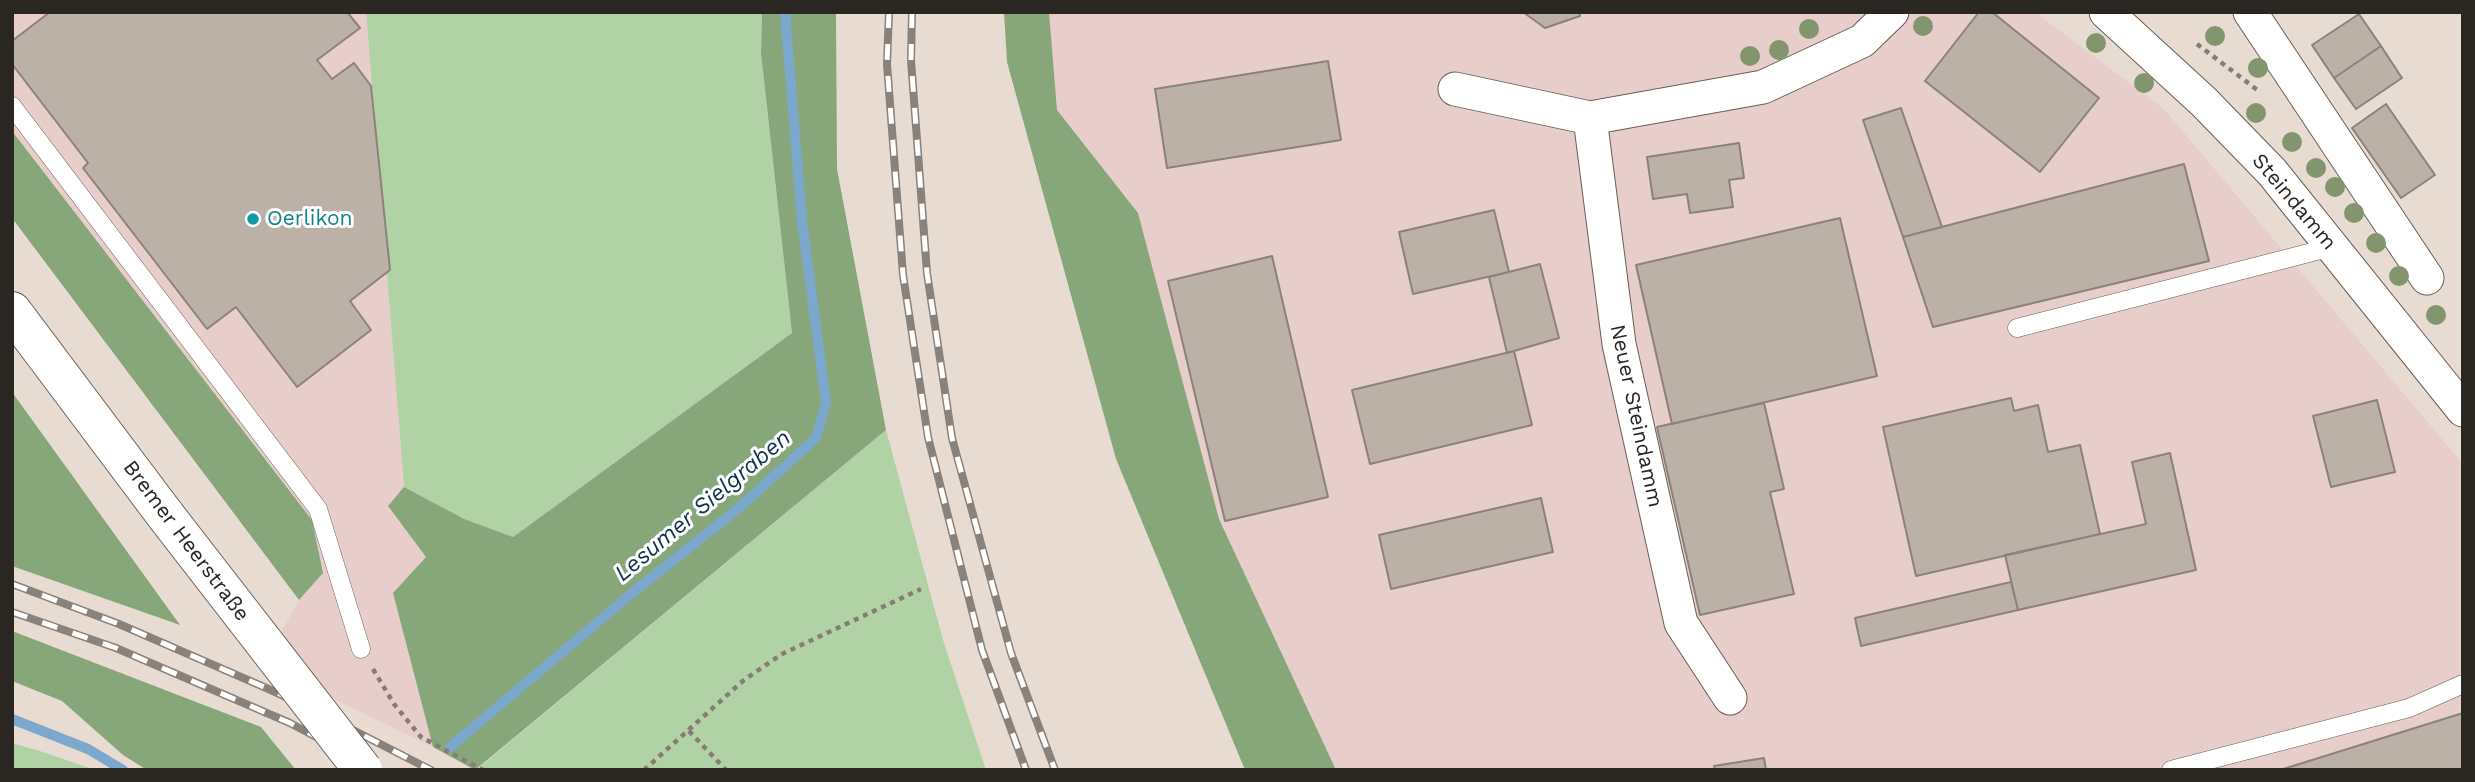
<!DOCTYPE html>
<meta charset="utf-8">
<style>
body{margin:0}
#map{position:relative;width:2475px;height:782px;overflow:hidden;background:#e8dcd2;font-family:"Work Sans",sans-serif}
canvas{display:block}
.frame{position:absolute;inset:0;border:14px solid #2a2622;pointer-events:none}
</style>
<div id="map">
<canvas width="2475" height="782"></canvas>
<div class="frame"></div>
</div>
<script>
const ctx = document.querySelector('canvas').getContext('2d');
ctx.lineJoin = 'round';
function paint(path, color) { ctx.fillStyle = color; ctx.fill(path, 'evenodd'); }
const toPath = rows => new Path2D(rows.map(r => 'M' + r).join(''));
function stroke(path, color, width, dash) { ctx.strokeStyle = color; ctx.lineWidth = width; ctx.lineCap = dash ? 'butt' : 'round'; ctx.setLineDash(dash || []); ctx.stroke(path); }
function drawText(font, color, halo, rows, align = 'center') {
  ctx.font = font + ' "Work Sans",sans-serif'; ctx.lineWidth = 6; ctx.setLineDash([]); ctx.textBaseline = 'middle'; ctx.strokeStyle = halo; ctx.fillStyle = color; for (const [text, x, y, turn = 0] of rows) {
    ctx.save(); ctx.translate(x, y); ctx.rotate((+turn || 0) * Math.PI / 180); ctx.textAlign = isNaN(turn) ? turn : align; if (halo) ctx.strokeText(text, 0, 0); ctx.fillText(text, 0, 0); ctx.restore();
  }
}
const industrial = toPath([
 [12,12,366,12,404,487,388,506,426,557,393,593,433,747,263,665,299,600,323,573,312,520,12,131],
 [1049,12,2035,12,2164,109,2463,464,2463,770,1336,770,1219,519,1138,213,1057,110]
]);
const green = toPath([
 [366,12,762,12,761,53,792,333,513,537,464,520,404,487],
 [886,430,943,640,986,770,476,770],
 [12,743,43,752,95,770,12,770]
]);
const forest = toPath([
 [762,12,836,12,837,169,886,430,475,770,433,747,393,593,426,557,388,506,404,487,464,519,513,537,792,333,761,53],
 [1004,12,1049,12,1057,110,1138,213,1219,519,1336,770,1245,770,1116,459,1007,62],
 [12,131,312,520,323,573,299,600,12,218],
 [12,392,180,625,12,566],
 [12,631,261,727,296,770,147,770,123,755,62,701,12,681]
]);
const stream = toPath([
 [12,719,88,749,123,770],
 [449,748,631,594,740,507,816,438,826,403,802,221,785,12]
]);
const building = toPath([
 [50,12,347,12,360,28,317,60,332,79,354,63,371,86,390,270,350,301,371,330,297,387,236,307,207,329,83,168,88,163,12,64,12,41,50,12],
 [1523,12,1580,12,1580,16,1545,28,1523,12],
 [1979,12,1992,12,2099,98,2040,172,1925,81,1979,12],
 [2359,14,2381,46,2334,78,2312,45,2359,14],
 [2381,46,2402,78,2356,109,2334,78,2381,46],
 [1328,61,1341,140,1167,168,1155,89,1328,61],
 [2386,104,2435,175,2401,198,2352,128,2386,104],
 [1901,108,1942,227,1903,237,1863,120,1901,108],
 [1739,143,1744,178,1729,180,1733,207,1690,213,1687,194,1653,199,1647,157,1739,143],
 [2184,164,2209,261,1933,327,1903,237,2184,164],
 [1494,210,1509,272,1413,294,1399,232,1494,210],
 [1840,218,1877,376,1672,424,1636,265,1840,218],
 [1272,256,1328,497,1225,521,1168,281,1272,256],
 [1540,264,1559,338,1507,353,1489,277,1540,264],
 [1514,351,1532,425,1370,464,1352,390,1514,351],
 [2011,398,2014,411,2038,405,2048,452,2080,445,2100,534,1916,576,1883,427,2011,398],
 [2377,400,2395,472,2331,487,2313,416,2377,400],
 [1764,403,1784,489,1770,492,1794,594,1700,615,1657,427,1764,403],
 [2170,453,2196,570,2018,610,2005,555,2146,524,2132,462,2170,453],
 [1541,498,1553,552,1391,589,1379,535,1541,498],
 [2011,582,2018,610,1861,646,1855,618,2011,582],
 [2463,713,2463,770,2280,770,2463,713],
 [1764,758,1766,770,1715,770,1714,766,1764,758]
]);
const path = toPath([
 [2197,44,2260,92],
 [373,669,394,704,421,737,483,770],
 [689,731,726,770],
 [644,770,744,680,782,654,921,589]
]);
const service = toPath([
 [12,106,318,509,361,649],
 [2017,328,2332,247],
 [2171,770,2409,708,2463,684]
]);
const minor = toPath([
 [2106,12,2204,102,2272,172,2463,410],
 [2250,12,2427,278],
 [1455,89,1590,118,1763,87,1862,41,1892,12],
 [1590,118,1619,344,1681,623,1730,698]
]);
const secondary = toPath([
 [12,311,166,516]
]);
const rail = toPath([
 [889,12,887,64,903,275,928,437,982,650,1026,770],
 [912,12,911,60,927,273,952,438,1011,653,1055,770],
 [12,584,119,624,264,687,308,707,431,770],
 [12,612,116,648,290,723,378,770]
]);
const secondaryBridge = toPath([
 [166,516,363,770]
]);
const trees = [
 [1923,26],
 [1809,29],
 [2215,36],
 [2096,43],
 [1779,50],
 [1750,56],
 [2258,68],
 [2144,83],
 [2256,113],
 [2292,142],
 [2316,168],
 [2335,187],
 [2354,213],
 [2376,243],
 [2399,276],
 [2436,315]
];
const markers = [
 [253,219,7,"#0f9aa8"]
];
const streetNames = [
 ["Steindamm",2294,202,50],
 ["Neuer Steindamm",1636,416,78],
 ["Bremer Heerstraße",186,541,53]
];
const cultureNames = [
 ["Oerlikon",267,219]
];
const waterNames = [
 ["Lesumer Sielgraben",703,506,-40]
];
paint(industrial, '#e8ceca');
paint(green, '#b1d2a5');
paint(forest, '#87a77b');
stroke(stream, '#7ba8cc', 10);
paint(building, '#bcb1a7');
stroke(building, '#8c8279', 2);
stroke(service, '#685f56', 19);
stroke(minor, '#685f56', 35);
stroke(secondary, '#685f56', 40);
stroke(path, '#857d76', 4.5, [5, 5]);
stroke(service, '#fff', 18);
stroke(minor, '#fff', 33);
stroke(secondary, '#fff', 38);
stroke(rail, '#89817a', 8);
stroke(rail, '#fff', 5, [16]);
stroke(secondaryBridge, '#685f56', 40, []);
stroke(secondaryBridge, '#fff', 38);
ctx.fillStyle = '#83956f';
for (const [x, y] of trees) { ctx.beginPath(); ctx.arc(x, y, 10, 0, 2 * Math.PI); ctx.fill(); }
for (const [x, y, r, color] of markers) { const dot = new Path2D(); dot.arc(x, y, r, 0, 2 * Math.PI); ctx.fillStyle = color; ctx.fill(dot); stroke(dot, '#fff', 2.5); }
drawText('21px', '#2a2622', '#fff', streetNames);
drawText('21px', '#0d838f', '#fff', cultureNames, 'left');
drawText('italic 23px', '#0f324c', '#fff', waterNames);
</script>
